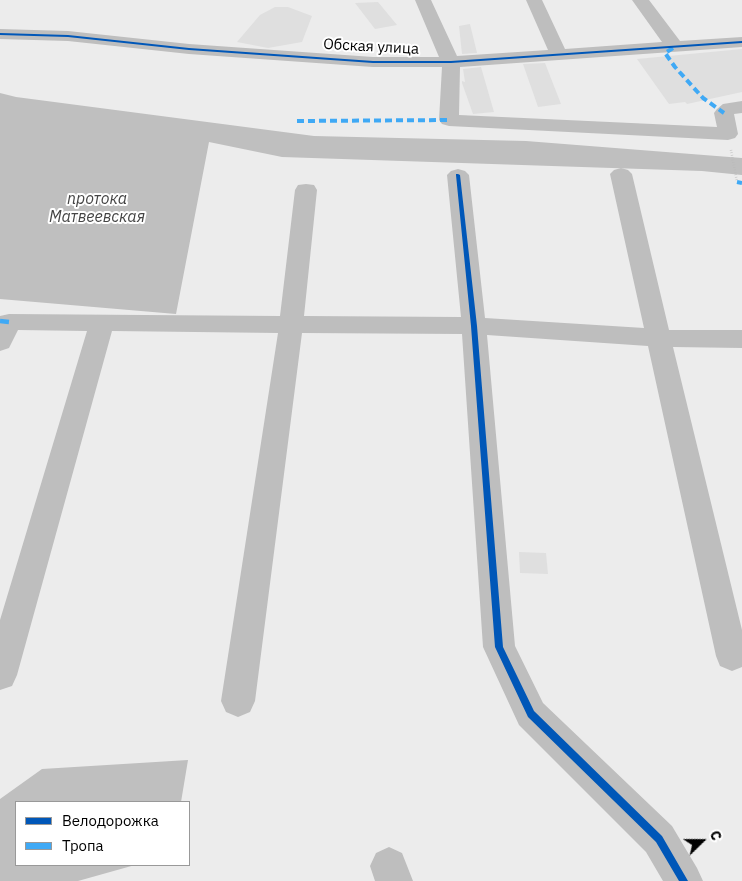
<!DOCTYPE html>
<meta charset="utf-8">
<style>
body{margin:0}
#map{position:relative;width:742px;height:881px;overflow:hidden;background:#fff;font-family:"IBM Plex Sans",sans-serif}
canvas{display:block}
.legend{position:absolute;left:15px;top:801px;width:175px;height:65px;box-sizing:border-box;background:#fff;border:1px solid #999;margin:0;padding:6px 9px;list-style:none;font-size:15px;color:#000}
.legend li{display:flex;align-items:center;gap:10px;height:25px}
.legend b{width:25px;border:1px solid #999}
.north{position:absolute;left:677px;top:816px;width:50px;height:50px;-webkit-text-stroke:4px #fff;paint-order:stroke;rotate:68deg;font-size:14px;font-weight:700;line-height:20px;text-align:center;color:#000}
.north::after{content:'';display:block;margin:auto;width:18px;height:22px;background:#000;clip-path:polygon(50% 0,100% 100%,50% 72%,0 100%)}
</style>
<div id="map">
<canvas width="742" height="881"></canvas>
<ul class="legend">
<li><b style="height:6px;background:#0057b8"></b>Велодорожка</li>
<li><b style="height:6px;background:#3fa9f5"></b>Тропа</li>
</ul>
<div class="north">С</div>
</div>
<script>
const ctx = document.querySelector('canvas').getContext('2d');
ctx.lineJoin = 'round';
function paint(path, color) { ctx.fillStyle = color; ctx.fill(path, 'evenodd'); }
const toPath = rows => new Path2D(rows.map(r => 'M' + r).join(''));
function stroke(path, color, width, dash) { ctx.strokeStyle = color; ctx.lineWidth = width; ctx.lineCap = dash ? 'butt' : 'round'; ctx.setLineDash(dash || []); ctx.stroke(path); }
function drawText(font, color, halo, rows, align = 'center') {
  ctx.font = font + ' "IBM Plex Sans",sans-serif'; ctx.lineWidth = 4; ctx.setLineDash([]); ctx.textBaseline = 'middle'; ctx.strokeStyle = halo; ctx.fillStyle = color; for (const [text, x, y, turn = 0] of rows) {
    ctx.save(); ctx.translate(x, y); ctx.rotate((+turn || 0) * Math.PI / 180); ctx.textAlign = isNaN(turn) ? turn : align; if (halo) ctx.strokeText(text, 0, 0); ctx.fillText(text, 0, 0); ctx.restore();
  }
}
const green = toPath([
 [0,0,742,0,742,881,0,881],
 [16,802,189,802,189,865,16,865]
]);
const water = toPath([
 [0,93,16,97,314,136,526,141,742,158,742,175,702,171,282,157,209,142,176,314,0,299],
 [188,760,181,802,16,802,16,865,135,865,78,881,0,881,0,799,42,769]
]);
const building = toPath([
 [378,2,397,25,375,29,355,3],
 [275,7,288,7,312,16,302,42,268,48,237,42,260,15],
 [470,24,477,53,462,54,459,26],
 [742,49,742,92,687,104,685,102,669,104,637,59],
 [545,63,561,104,538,107,523,64],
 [481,67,494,112,473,114,462,83,462,81,465,82,463,69],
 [519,552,546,553,548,574,520,573]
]);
const path = toPath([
 [731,150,737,182]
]);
const minor = toPath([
 [415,0,431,0,457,56,548,50,526,0,542,0,565,49,662,42,632,0,649,0,680,41,742,37,742,47,460,67,459,115,717,127,714,113,717,109,723,104,742,101,742,113,734,114,738,134,735,138,728,140,449,126,442,124,439,120,442,67,373,67,189,54,68,41,0,39,0,29,68,31,189,44,373,57,439,57,415,0],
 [621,168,628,170,632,174,669,330,742,330,742,348,673,347,742,630,742,667,732,671,720,666,716,656,648,346,487,335,515,646,543,703,672,826,697,868,703,881,663,881,646,852,519,725,483,647,462,334,302,333,255,701,250,712,238,717,226,712,221,701,278,333,112,331,17,675,12,686,0,690,0,620,87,331,18,330,9,348,0,351,0,316,9,314,280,316,295,190,298,185,306,184,314,185,317,190,304,316,461,317,447,175,451,171,458,169,465,171,469,175,485,318,644,328,610,174,614,170,621,168],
 [389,847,402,853,413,881,375,881,370,866,376,853,389,847]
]);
const quietFar1 = toPath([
 [673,48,665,53,675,67,703,98,724,113],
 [297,121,449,120],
 [737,182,742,183]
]);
const quiet = toPath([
 [0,321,9,322]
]);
const cycleway = toPath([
 [0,33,68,35,189,48,373,61,451,61,742,41,742,43,451,63,373,63,189,50,68,37,0,35,0,33],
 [456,174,458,174,460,175,477,326,503,647,534,711,662,836,688,881,679,881,656,842,528,717,495,647,471,326,456,175,456,174]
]);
const farStreetnames = [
 ["Обская улица",371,47,3]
];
const farWaternames = [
 ["протока",97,199],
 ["Матвеевская",97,217]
];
paint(green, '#ececec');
paint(water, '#bfbfbf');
paint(building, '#dfdfdf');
stroke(path, '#b9b9b9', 2.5, [0.5, 2]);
paint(minor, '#bebebe');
stroke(quietFar1, '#3fa9f5', 4, [7, 4]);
stroke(quiet, '#3fa9f5', 4.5, [9, 4.5]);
paint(cycleway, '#0057b8');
drawText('15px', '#000', '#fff', farStreetnames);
drawText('italic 16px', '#444', '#fff', farWaternames);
</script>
